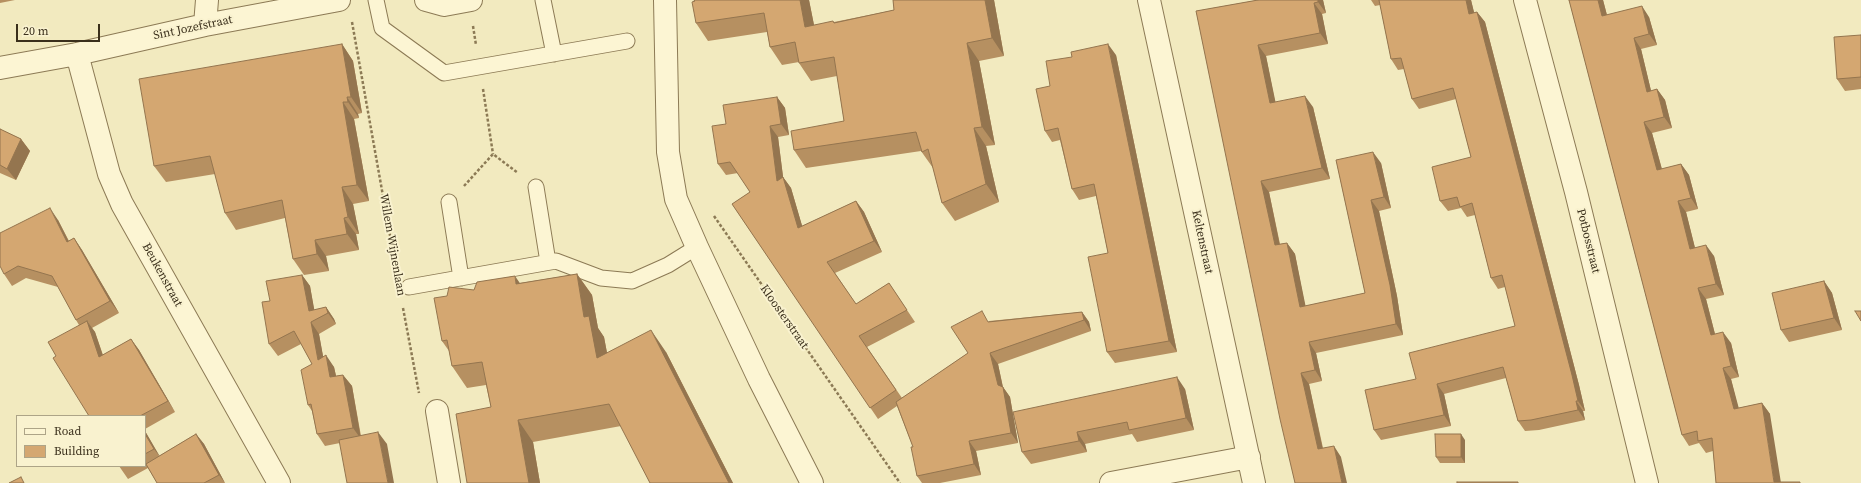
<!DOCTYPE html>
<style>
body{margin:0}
#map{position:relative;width:1861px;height:483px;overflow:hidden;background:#f2eabf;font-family:"Source Serif 4",serif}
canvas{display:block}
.legend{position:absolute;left:16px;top:415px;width:130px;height:52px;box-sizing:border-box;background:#f9f2cf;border:1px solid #ada487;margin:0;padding:5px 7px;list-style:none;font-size:12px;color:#3a2f1b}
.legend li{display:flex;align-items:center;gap:8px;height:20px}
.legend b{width:20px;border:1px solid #ada487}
.scale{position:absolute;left:16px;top:24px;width:84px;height:18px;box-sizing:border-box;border:2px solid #3a2f1b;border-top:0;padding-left:5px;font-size:12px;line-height:14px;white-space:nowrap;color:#3a2f1b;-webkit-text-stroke:3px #f9f2cf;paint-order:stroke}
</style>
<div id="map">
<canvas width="1861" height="483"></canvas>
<ul class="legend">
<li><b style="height:5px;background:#fcf5d3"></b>Road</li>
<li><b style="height:11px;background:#d4a771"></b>Building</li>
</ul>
<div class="scale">20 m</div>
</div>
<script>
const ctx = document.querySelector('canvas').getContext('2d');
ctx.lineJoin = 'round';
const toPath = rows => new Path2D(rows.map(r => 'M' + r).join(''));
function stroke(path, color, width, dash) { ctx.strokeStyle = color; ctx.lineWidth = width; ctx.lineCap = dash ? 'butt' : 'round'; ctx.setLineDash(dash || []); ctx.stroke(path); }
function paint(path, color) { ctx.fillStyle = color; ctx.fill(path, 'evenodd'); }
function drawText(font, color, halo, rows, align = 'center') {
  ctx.font = font + ' "Source Serif 4",serif'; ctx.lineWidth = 4; ctx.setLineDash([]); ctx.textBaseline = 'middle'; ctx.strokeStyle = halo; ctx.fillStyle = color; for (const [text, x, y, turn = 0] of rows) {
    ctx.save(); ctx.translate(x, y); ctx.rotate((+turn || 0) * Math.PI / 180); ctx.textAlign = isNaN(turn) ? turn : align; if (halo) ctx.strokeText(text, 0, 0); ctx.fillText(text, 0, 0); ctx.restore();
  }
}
const path = toPath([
 [352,22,396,269],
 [473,26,476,45],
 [483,89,493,154],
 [464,186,493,154,518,173],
 [714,216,900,483],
 [403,308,419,393]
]);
const service = toPath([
 [376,0,382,28,444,73,627,41],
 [543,0,554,54],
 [536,187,548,262],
 [449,202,461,278],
 [409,287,556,261,601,278,632,281,668,265,697,247]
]);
const minor = toPath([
 [426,0,444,5,471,0],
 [665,0,668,152,676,199,697,247,759,379,812,483],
 [1149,0,1254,483],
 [1525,0,1576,192,1647,483],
 [205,25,207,0],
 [77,54,109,174,122,204,279,483],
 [0,68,77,54,205,25,339,0],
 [437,411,449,483],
 [1111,483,1249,457]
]);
const wall = toPath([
 [0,0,15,0,0,3],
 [694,0,809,0,814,25,834,22,894,10,893,0,994,0,1004,56,979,61,995,145,986,146,999,202,955,221,942,203,933,168,921,151,806,168,794,150,844,121,837,76,811,81,799,63,799,62,782,65,770,47,767,32,708,41,696,23],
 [1258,0,1323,0,1326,13,1322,14,1328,44,1266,56,1275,102,1313,107,1330,179,1269,192,1280,244,1287,243,1295,254,1305,306,1365,293,1336,160,1381,163,1391,208,1379,211,1397,296,1403,335,1316,353,1322,381,1309,384,1323,448,1341,457,1295,483,1196,11],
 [1371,0,1471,0,1474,13,1477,12,1485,22,1579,385,1585,411,1583,411,1585,420,1539,430,1525,431,1518,421,1506,378,1444,394,1451,426,1381,440,1374,430,1416,379,1515,326,1505,287,1498,289,1491,278,1475,215,1467,217,1461,208,1448,211,1440,201,1471,157,1456,99,1419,109,1412,99,1404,69,1398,70,1391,59,1380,5,1375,6],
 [1569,0,1603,0,1607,15,1649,17,1657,45,1641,49,1651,91,1657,89,1665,100,1672,128,1652,133,1662,169,1681,164,1689,175,1698,209,1686,212,1695,248,1714,256,1724,295,1706,299,1715,334,1731,343,1739,377,1731,379,1738,408,1762,403,1770,414,1716,483,1713,451,1706,453,1699,443,1689,446,1682,435],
 [1861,35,1861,89,1845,91,1837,79],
 [342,44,353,61,362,113,358,114,359,118,354,119,369,201,353,204,359,234,356,234,359,250,326,256,329,271,304,275,293,259,285,218,236,230,225,213,215,174,166,182,154,166],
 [1116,55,1177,352,1115,363,1107,352,1108,253,1096,196,1079,200,1072,189,1060,140,1052,142,1045,131,1050,86],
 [777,97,785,108,789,135,778,137,783,177,791,188,802,226,856,201,864,212,882,252,835,273,856,304,889,283,915,322,867,347,902,398,968,353,989,321,1082,312,1089,322,1091,331,998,364,1003,387,1010,397,1018,443,976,451,981,475,940,483,922,483,917,476,913,447,897,406,878,419,732,204,750,192,738,173,726,175,718,164,726,124],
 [0,129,21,139,30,151,16,180,0,173],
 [58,220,69,241,74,238,82,250,119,313,92,328,95,332,103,355,131,339,139,350,175,412,145,429,145,416,89,416,56,356,79,325,76,320,58,287,26,278,12,286,4,274],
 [577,274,592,295,598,328,604,337,607,353,666,352,733,483,650,483,621,426,533,442,540,483,467,483,491,407,486,385,467,388,452,366,449,351,442,341,520,283],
 [302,275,310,286,314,310,326,307,334,319,336,324,319,334,323,357,334,367,336,376,343,375,352,386,361,436,387,444,340,443,325,446,317,434,312,411,308,405,312,364,301,344,278,356,269,344,270,301],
 [1824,281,1832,293,1842,330,1789,342,1781,330],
 [1185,389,1194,430,1137,442,1132,434,1085,444,1087,452,1031,464,1022,452],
 [145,431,159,456,196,434,204,444,225,483,157,483,148,468,128,479,119,466,145,466],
 [1465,440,1465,463,1440,463,1436,457]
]);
const shadedWall = toPath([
 [800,0,809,0,818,45,805,27],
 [985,0,994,0,1004,56,992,38],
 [1318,0,1323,0,1326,13,1318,2],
 [1466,0,1471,0,1477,24,1469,14],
 [1598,0,1603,0,1610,27,1602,16],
 [1314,3,1322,14,1328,44,1320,33],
 [1642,6,1649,17,1657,45,1649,34],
 [1477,12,1485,22,1579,385,1585,411,1578,401],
 [1634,38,1641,49,1654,103,1647,92],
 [967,43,979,61,995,145,982,127],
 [342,44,353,61,362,113,351,97],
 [1108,44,1116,55,1177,352,1169,341],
 [1258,45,1266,56,1278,114,1270,103],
 [1657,89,1665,100,1672,128,1664,117],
 [1305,96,1313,107,1330,179,1322,168],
 [347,97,358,114,359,118,348,102],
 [777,97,785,108,789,135,781,124],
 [343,102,354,119,369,201,357,185],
 [1644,122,1652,133,1665,181,1657,170],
 [770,126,778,137,785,192,777,181],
 [974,128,986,146,999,202,986,184],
 [21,139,30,151,16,180,7,169],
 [1373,152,1381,163,1391,208,1384,197],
 [1681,164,1689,175,1698,209,1691,198],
 [783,177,791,188,806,239,798,228],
 [1261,181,1269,192,1282,256,1275,245],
 [342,187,353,204,359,234,348,217],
 [1371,200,1379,211,1397,296,1403,335,1396,324],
 [856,201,864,212,882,252,874,241],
 [1678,201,1686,212,1698,260,1690,249],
 [50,208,58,220,75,254,67,242],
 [344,218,356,234,359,250,347,234],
 [74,238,82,250,119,313,110,301],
 [315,240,326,256,329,271,317,254],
 [1287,243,1295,254,1308,318,1300,307],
 [1706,245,1714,256,1724,295,1716,284],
 [577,274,592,295,598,328,604,337,612,379,597,358,584,317],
 [302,275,310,286,316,319,309,311],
 [515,276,530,298,516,284],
 [1824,281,1832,293,1842,330,1834,318],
 [1698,288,1706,299,1718,346,1711,335],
 [326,307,334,319,336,324,328,313],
 [1082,312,1089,322,1091,331,1084,320],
 [87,321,95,332,107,368,99,357],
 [311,322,319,334,326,372,318,360],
 [651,330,666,352,733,483,729,483],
 [1723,332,1731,343,1739,377,1731,366],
 [131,339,139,350,175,412,168,401],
 [1309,342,1316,353,1322,381,1315,370],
 [990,353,998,364,1003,388,1003,387,1010,397,1018,443,1011,433,998,385],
 [326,355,334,367,339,389,330,377],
 [1723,368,1731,379,1742,420,1734,409],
 [1301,373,1309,384,1325,460,1318,449],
 [343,375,352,386,361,439,353,428],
 [1177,377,1185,389,1194,430,1186,418],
 [1437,384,1444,394,1451,426,1444,415],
 [1576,401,1583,411,1585,420,1578,410],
 [1762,403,1770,414,1781,483,1774,482],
 [518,420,533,442,540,483,529,483],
 [145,431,162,460,154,449,145,434],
 [378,432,387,444,394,483,388,483],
 [1077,432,1085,444,1087,452,1079,441],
 [196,434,204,444,225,483,219,475],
 [1461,434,1465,440,1465,463,1461,457],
 [969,441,976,451,981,475,974,464],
 [1334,446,1341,457,1347,483,1342,483]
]);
const building = toPath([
 [694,0,800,0,805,27,833,21,834,23,894,10,893,0,985,0,992,38,967,43,982,127,974,128,986,184,942,203,928,149,922,152,916,132,794,150,791,131,844,121,834,57,799,63,795,42,770,47,764,13,696,23,692,2,695,1,694,0],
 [1258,0,1318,0,1318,2,1314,3,1320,33,1258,45,1270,103,1305,96,1322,168,1261,181,1275,245,1287,243,1300,307,1365,293,1336,160,1373,152,1384,197,1371,200,1390,285,1396,324,1309,342,1315,370,1301,373,1318,449,1334,446,1342,483,1295,483,1280,419,1196,11,1258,0],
 [1379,0,1466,0,1469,14,1477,12,1572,375,1578,401,1576,401,1578,410,1531,420,1518,421,1503,367,1437,384,1444,415,1374,430,1365,390,1416,379,1409,353,1515,326,1502,275,1491,278,1472,203,1460,207,1457,197,1440,201,1432,167,1471,157,1453,88,1412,99,1401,58,1391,59,1379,0],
 [1569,0,1598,0,1602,16,1642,6,1649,34,1634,38,1647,92,1657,89,1664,117,1644,122,1657,170,1681,164,1691,198,1678,201,1690,249,1706,245,1716,284,1698,288,1711,335,1723,332,1731,366,1723,368,1734,409,1762,403,1774,482,1800,482,1800,483,1716,483,1712,438,1698,441,1697,431,1682,435,1569,0],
 [1861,35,1861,77,1837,79,1834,37,1861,35],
 [342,44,351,97,347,97,348,102,343,102,357,185,342,187,348,217,344,218,347,234,315,240,317,254,293,259,282,200,225,213,210,156,154,166,139,79,342,44],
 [1108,44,1169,341,1107,352,1088,257,1108,253,1094,184,1072,189,1058,128,1045,131,1036,89,1050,86,1046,61,1072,57,1071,52,1108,44],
 [777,97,781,124,770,126,777,181,783,177,798,228,856,201,874,241,827,262,856,304,889,283,907,310,859,336,896,390,870,408,732,204,750,192,730,162,718,164,712,126,726,124,723,105,777,97],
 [0,129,21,139,7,169,0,165,0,129],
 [50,208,67,242,74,238,110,301,76,320,52,276,18,266,4,274,0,266,0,233,50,208],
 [577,274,584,317,589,316,597,358,651,330,729,483,650,483,609,404,518,420,529,483,467,483,456,414,491,407,482,362,452,366,447,340,442,341,434,298,447,296,449,287,474,290,477,282,515,276,516,284,577,274],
 [302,275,309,311,326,307,328,313,311,322,318,360,326,355,330,377,343,375,353,428,317,434,311,404,308,405,301,370,312,364,294,331,269,344,262,302,270,301,266,281,302,275],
 [1824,281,1834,318,1781,330,1772,293,1824,281],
 [982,311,988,322,1082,312,1084,320,990,353,998,385,1003,387,1011,433,969,441,974,464,917,476,911,447,913,447,896,402,968,353,951,327,982,311],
 [1855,311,1861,311,1861,321,1855,311],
 [87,321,99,357,131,339,168,401,140,416,89,416,53,358,56,356,48,342,87,321],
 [1177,377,1186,418,1129,430,1127,422,1077,432,1079,441,1022,452,1013,412,1177,377],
 [378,432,388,483,347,483,339,440,378,432],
 [145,434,154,449,145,454,145,434],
 [196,434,219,475,204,483,157,483,146,464,196,434],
 [1435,434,1461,434,1461,457,1436,457,1435,434],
 [21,477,24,483,9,483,21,477],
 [1457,482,1518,482,1518,483,1457,483,1457,482]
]);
const streetNames = [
 ["Sint Jozefstraat",193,28,-12],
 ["Potbosstraat",1588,241,76],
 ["Keltenstraat",1202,242,78],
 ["Willem Wijnenlaan",392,245,80],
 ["Beukenstraat",162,275,61],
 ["Kloosterstraat",784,317,55]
];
stroke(service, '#8c7a55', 17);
stroke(minor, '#8c7a55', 24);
stroke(path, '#8c7a55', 2.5, [3, 2]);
stroke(service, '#fcf5d3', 15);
stroke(minor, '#fcf5d3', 22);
paint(wall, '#b69061');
paint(shadedWall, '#94754f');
paint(building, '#d4a771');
stroke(building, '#94754f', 1);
drawText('12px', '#3a2f1b', '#f9f2cf', streetNames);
</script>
